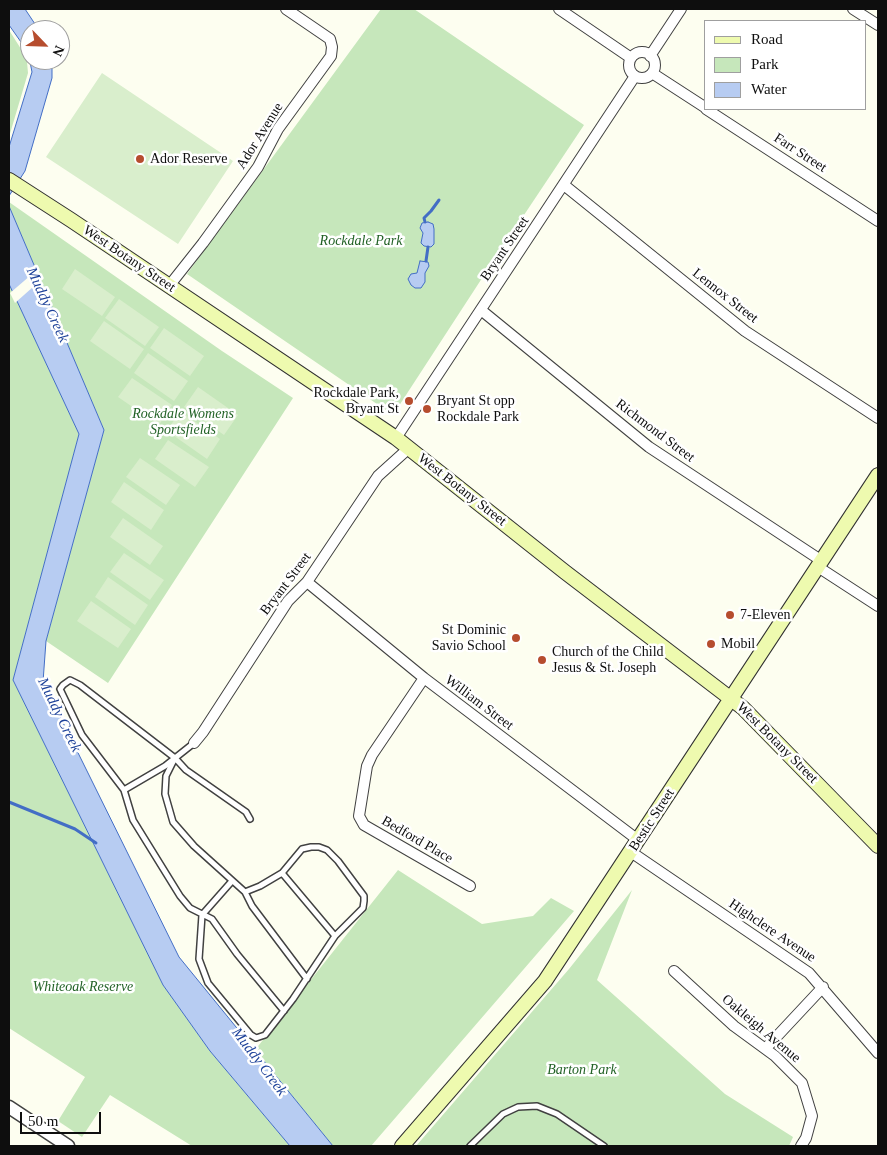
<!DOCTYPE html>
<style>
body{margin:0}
#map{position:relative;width:887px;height:1155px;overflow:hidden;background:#fdfef0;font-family:"Times New Roman",serif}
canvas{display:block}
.frame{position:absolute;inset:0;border:10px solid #0e0e0e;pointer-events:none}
.legend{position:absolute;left:704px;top:20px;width:162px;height:90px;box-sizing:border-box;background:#fff;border:1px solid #9f9f9f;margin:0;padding:6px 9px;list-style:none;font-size:15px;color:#0e0e0e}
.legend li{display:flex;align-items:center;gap:10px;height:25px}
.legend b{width:25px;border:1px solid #9f9f9f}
.north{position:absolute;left:20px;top:20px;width:50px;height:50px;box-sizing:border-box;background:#fff;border:1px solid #9f9f9f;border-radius:50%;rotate:114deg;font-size:14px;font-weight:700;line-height:20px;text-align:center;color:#0e0e0e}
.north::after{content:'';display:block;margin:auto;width:18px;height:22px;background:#b64d2e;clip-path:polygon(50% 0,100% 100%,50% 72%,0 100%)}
.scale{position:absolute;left:20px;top:1112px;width:81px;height:22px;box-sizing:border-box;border:2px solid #0e0e0e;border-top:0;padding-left:6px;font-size:15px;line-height:18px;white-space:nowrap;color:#0e0e0e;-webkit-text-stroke:4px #fff;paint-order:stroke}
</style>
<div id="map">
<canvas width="887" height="1155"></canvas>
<div class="frame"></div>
<ul class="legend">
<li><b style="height:6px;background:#eefaaf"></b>Road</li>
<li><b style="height:14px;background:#c6e7bb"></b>Park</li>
<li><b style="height:14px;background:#b7ccf2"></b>Water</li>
</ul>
<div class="north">N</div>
<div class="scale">50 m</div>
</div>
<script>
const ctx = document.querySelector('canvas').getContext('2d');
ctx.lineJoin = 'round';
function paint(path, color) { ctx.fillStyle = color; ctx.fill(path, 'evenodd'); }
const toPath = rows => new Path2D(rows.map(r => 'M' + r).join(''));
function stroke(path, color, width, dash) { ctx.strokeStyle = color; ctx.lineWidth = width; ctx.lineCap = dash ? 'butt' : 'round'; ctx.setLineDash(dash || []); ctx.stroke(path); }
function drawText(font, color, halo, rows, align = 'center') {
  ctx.font = font + ' "Times New Roman",serif'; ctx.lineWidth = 5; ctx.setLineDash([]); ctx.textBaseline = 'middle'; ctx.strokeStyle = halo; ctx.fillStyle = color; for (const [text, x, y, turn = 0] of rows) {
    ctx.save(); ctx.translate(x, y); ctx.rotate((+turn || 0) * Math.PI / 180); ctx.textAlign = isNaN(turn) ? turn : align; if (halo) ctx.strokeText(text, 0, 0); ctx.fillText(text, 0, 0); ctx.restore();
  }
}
const green = toPath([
 [381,9,414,9,584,125,488,269,393,415,187,274],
 [9,30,21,49,27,62,28,73,9,137],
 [9,202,222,351,293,398,108,683,46,641,104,430,9,206],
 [9,284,79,434,13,680,163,985,210,1051,290,1146,192,1146,110,1095,82,1137,58,1121,85,1077,9,1028],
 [398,870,482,924,533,916,551,898,574,911,371,1146,333,1146,255,1050],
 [632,890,597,980,725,1094,793,1137,789,1146,416,1146,569,969]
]);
const pitch = toPath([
 [102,73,233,161,178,244,46,157],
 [75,269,115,297,102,316,62,289],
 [119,299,159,327,145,346,105,318],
 [104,321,144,349,130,369,90,341],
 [164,328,204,356,190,376,150,348],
 [148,353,188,381,174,401,134,373],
 [132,378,172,405,159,425,118,397],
 [198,387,238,415,224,435,184,407],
 [180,411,220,439,207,459,167,431],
 [168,440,209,467,195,487,155,459],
 [140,458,180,485,166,505,126,477],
 [124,482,164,510,151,530,111,502],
 [123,518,163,546,150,565,110,537],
 [124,553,164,580,150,600,110,572],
 [108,577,148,605,135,625,95,597],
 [91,601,131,629,118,648,77,621]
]);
const water = toPath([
 [9,9,25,9,39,30,30,30,30,60,52,60,52,78,25,171,9,196,9,147,32,72,28,52,9,25,9,9],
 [9,206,104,430,46,641,43,682,179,957,333,1146,290,1146,210,1051,163,985,13,680,79,434,9,284,9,206],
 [428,222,433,224,434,229,434,244,431,247,424,246,421,243,423,233,420,228,422,223,428,222],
 [420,261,428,262,429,266,425,273,425,282,421,288,415,288,411,285,408,279,411,274,417,273,420,261]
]);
const pier = toPath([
 [38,269,42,279,15,303,10,293]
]);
const stream = toPath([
 [425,222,424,218,431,211,439,200],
 [426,261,428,247],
 [9,802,75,829,96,843]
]);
const service = toPath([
 [175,758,166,776,165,794,173,822,194,846,245,892,252,906,307,979],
 [124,790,165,766,194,743],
 [250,819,246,812,186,770,175,758,80,685,70,680,63,685,60,689,82,735,124,790,133,820,180,896,190,908,212,919,237,954,284,1011],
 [282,873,335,936],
 [202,915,199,959,208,983,251,1035,256,1038,265,1035,293,999,335,936,363,908,364,901,364,896,338,861,327,850,319,847,311,847,302,849,282,873,260,886,245,892],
 [202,915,232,881],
 [470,1146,503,1114,518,1107,537,1106,557,1114,604,1146]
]);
const minor = toPath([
 [559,9,631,58],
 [853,9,878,25],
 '629 65a13 13 0 1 1 26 0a13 13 0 1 1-26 0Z',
 [650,56,681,9],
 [652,73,706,108],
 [706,109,878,221],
 [564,185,745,331,878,418],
 [169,286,203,243,258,167,278,129,331,56,332,47,330,39,286,9],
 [481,310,649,447,822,561],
 [396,438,635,76],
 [818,567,878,606],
 [307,582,424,678,638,840],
 [424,678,372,755,367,766,359,816,364,825,470,886],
 [194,743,203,732,288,601,307,582,378,476,409,448],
 [631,852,809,973,878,1053],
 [674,971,734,1026,775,1056,802,1083,812,1116,806,1138,801,1146],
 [766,1048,823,987]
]);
const tertiary = toPath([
 [9,1107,68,1146]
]);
const secondary = toPath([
 [9,180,71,220,396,438,565,572,743,708,878,846],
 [402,1146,545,981,878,475]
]);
const markers = [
 [140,159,5,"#b64d2e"],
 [409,401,5,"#b64d2e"],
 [427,409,5,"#b64d2e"],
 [730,615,5,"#b64d2e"],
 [516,638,5,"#b64d2e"],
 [711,644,5,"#b64d2e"],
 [542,660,5,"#b64d2e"]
];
const streetNames = [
 ["Ador Avenue",260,136,-58],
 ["Farr Street",800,153,33],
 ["Bryant Street",505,249,-56],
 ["West Botany Street",129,259,34],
 ["Lennox Street",725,296,38],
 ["Richmond Street",655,431,37],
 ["West Botany Street",462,490,38],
 ["Bryant Street",286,584,-53],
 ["William Street",479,703,37],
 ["West Botany Street",777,743,45],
 ["Bestic Street",652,820,-57],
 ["Bedford Place",417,840,30],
 ["Highclere Avenue",772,931,34],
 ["Oakleigh Avenue",761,1029,40]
];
const poiNames = [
 ["Ador Reserve",150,159],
 ["Rockdale Park,",399,393,"right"],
 ["Bryant St",399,409,"right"],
 ["Bryant St opp",437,401],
 ["Rockdale Park",437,417],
 ["7-Eleven",740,615],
 ["St Dominic",506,630,"right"],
 ["Savio School",506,646,"right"],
 ["Mobil",721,644],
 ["Church of the Child",552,652],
 ["Jesus & St. Joseph",552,668]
];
const parkNames = [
 ["Rockdale Park",361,241],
 ["Rockdale Womens",183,414],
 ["Sportsfields",183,430],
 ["Whiteoak Reserve",83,987],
 ["Barton Park",582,1070]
];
const waterNames = [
 ["Muddy Creek",47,305,65],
 ["Muddy Creek",59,715,64],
 ["Muddy Creek",259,1062,53]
];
paint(green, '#c6e7bb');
paint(pitch, '#d9eecc');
paint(water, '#b7ccf2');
stroke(water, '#436ec5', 1);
paint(pier, '#fdfef0');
stroke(stream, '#436ec5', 3);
stroke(service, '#414141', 8);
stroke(minor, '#414141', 12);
stroke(tertiary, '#414141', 15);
stroke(secondary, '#303030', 16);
stroke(service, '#fff', 5);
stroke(minor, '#fff', 10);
stroke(tertiary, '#fff', 12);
stroke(secondary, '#eefaaf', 14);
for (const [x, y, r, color] of markers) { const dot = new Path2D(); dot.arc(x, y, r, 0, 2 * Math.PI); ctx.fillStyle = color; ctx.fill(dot); stroke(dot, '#fff', 2); }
drawText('14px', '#0e0e0e', '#fff', streetNames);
drawText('14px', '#0e0e0e', '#fff', poiNames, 'left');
drawText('italic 14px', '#226226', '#fff', parkNames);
drawText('italic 15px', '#1e4299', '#fff', waterNames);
</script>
